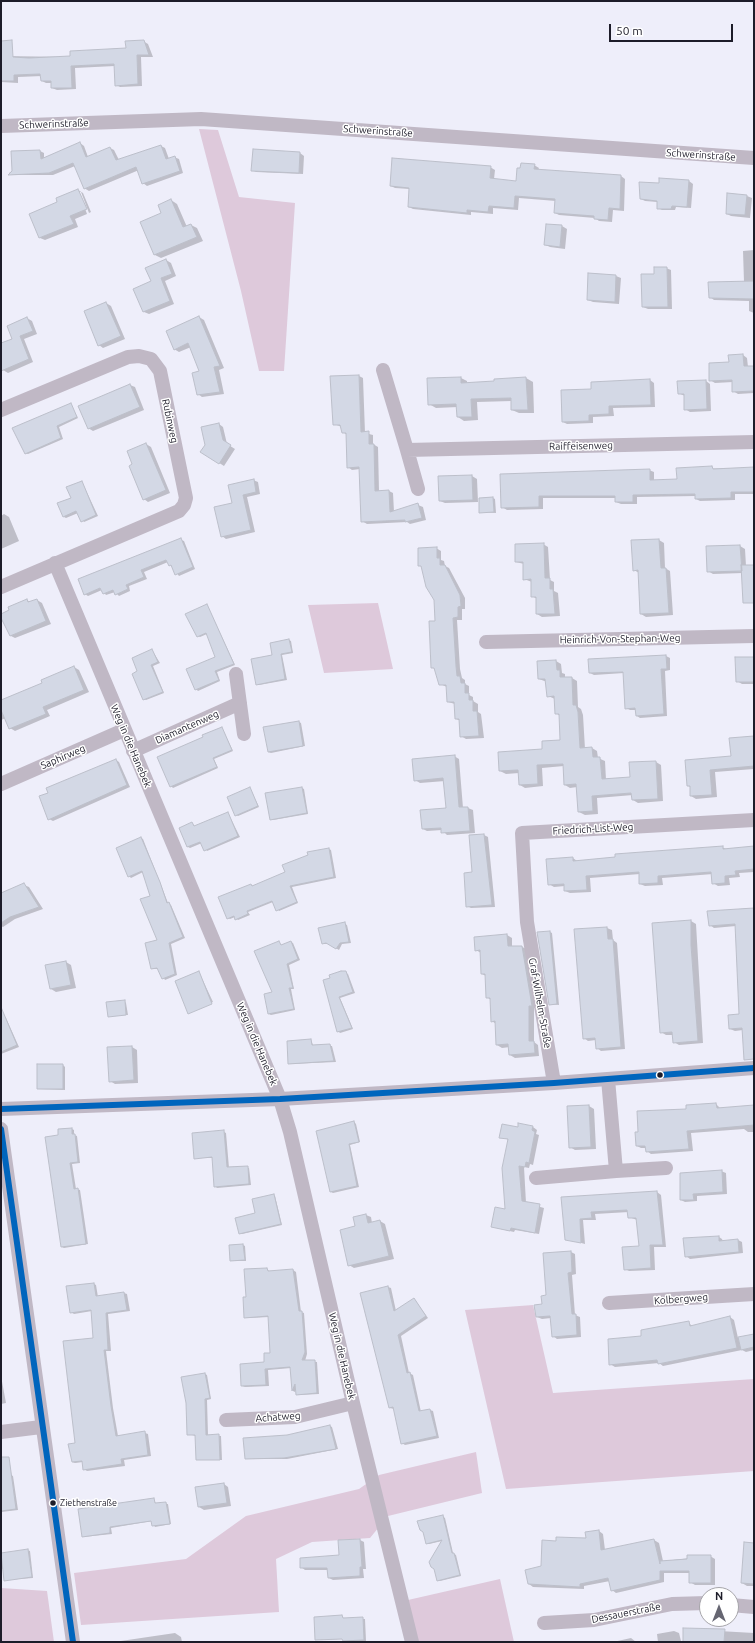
<!DOCTYPE html>
<meta charset="utf-8">
<style>
body{margin:0}
#map{position:relative;width:755px;height:1643px;overflow:hidden;background:#eeeefa;font-family:Ubuntu,sans-serif}
canvas{display:block}
.frame{position:absolute;inset:0;border:2px solid #1d1c29;pointer-events:none}
.north{position:absolute;left:699px;top:1587px;width:40px;height:40px;box-sizing:border-box;background:#fff;border:1px solid #a5a4a9;border-radius:50%;rotate:0deg;font-size:11px;font-weight:700;line-height:16px;text-align:center;color:#1d1c29}
.north::after{content:'';display:block;margin:auto;width:14px;height:18px;background:#666672;clip-path:polygon(50% 0,100% 100%,50% 72%,0 100%)}
.scale{position:absolute;left:609px;top:24px;width:124px;height:18px;box-sizing:border-box;border:2px solid #1d1c29;border-top:0;padding-left:5px;font-size:12px;line-height:14px;white-space:nowrap;color:#1d1c29;-webkit-text-stroke:3px #fff;paint-order:stroke}
</style>
<div id="map">
<canvas width="755" height="1643"></canvas>
<div class="frame"></div>
<div class="north">N</div>
<div class="scale">50 m</div>
</div>
<script>
const ctx = document.querySelector('canvas').getContext('2d');
ctx.lineJoin = 'round';
function paint(path, color) { ctx.fillStyle = color; ctx.fill(path, 'evenodd'); }
const toPath = rows => new Path2D(rows.map(r => 'M' + r).join(''));
function stroke(path, color, width, dash) { ctx.strokeStyle = color; ctx.lineWidth = width; ctx.lineCap = dash ? 'butt' : 'round'; ctx.setLineDash(dash || []); ctx.stroke(path); }
function drawText(font, color, halo, rows, align = 'center') {
  ctx.font = font + ' Ubuntu,sans-serif'; ctx.lineWidth = 3; ctx.setLineDash([]); ctx.textBaseline = 'middle'; ctx.strokeStyle = halo; ctx.fillStyle = color; for (const [text, x, y, turn = 0] of rows) {
    ctx.save(); ctx.translate(x, y); ctx.rotate((+turn || 0) * Math.PI / 180); ctx.textAlign = isNaN(turn) ? turn : align; if (halo) ctx.strokeText(text, 0, 0); ctx.fillText(text, 0, 0); ctx.restore();
  }
}
const green = toPath([
 [199,129,218,130,239,197,295,203,284,371,259,371,241,291],
 [378,603,393,669,324,673,308,605],
 [533,1305,553,1393,754,1379,754,1471,506,1489,465,1310],
 [476,1452,482,1493,388,1516,370,1538,312,1542,276,1559,279,1612,81,1625,74,1573,186,1559,246,1516,359,1489,379,1475],
 [500,1579,514,1642,418,1642,408,1600],
 [1,1588,47,1591,54,1642,1,1642]
]);
const shadow = toPath([
 [143,41,148,44,153,57,141,57,142,86,120,87,116,85,115,66,75,68,76,89,57,90,52,88,52,83,46,83,42,81,42,76,18,77,18,83,1,82,1,56,71,57,127,49],
 [80,143,84,146,88,157,110,148,114,150,119,160,161,146,165,148,169,159,174,157,179,159,183,173,147,186,143,183,139,170,89,191,84,188,75,166,53,175,12,175,9,173,40,151,44,153,44,158],
 [254,150,300,153,304,156,303,174,256,172,252,170],
 [534,165,539,168,538,170,621,176,625,179,624,211,613,210,612,222,599,221,595,218,559,215,555,213,556,201,519,198,518,210,493,208,493,214,471,212,471,215,413,209,409,207,410,189,395,188,391,186,490,167,495,170,494,179,517,182],
 [660,179,689,181,693,184,691,208,676,207,675,210,662,210,658,208,658,202,645,201,641,199,660,184],
 [78,190,83,193,91,212,89,213,81,192,79,192,87,214,75,219,78,227,45,240,40,238,30,214,59,202],
 [747,196,752,198,750,218,731,216,727,214],
 [171,200,177,204,187,227,191,225,197,228,203,241,161,258,155,255,142,223,163,214],
 [562,226,567,229,565,249,550,247,546,245],
 [754,250,754,313,749,311,749,301,714,300,710,297,744,282,743,251],
 [166,260,171,263,176,276,165,281,174,304,149,314,144,312,152,282],
 [666,268,671,270,672,309,648,309,643,307,655,275],
 [589,274,616,276,621,278,619,304,593,302,588,300],
 [106,303,111,306,125,339,103,348,99,345],
 [199,317,204,320,224,368,219,370,224,394,202,397,198,394,200,372,191,347,179,352,174,349,167,331],
 [27,318,32,321,37,334,24,339,33,362,8,373,3,370,1,366,1,345,13,339],
 [743,355,747,358,748,367,754,367,754,393,738,394,733,391,733,382,715,383,710,380,730,363],
 [359,376,363,378,365,433,373,435,373,444,378,447,379,491,389,491,393,493,394,512,418,505,423,507,426,520,410,524,407,522,367,524,362,521,360,469,352,470,348,467,347,435,343,432,342,427,334,424],
 [461,378,467,381,467,383,496,382,495,380,526,378,533,382,534,413,519,413,512,410,512,401,477,402,478,420,464,421,458,417,458,407,436,408,429,404],
 [650,380,654,383,655,407,613,408,614,416,593,417,593,423,567,424,563,422,592,390],
 [706,381,710,384,711,411,690,412,685,409,685,396,678,393],
 [130,385,135,387,144,410,93,431,88,428],
 [70,404,78,418,59,427,63,439,28,454,25,453],
 [219,424,223,427,227,444,235,449,224,466,202,452],
 [146,444,151,447,170,493,148,502,144,499,133,465],
 [754,468,754,494,735,494,735,500,700,501,696,499,696,496,637,497,637,504,621,504,616,502,616,498,543,498,543,509,507,510,502,507,501,475,649,470,654,472,654,481,678,480,677,469],
 [472,476,477,479,478,502,445,503,440,501],
 [253,480,258,482,260,494,247,497,255,532,226,539,222,536,233,503],
 [82,482,98,516,84,522,78,513,66,518,64,517],
 [493,498,495,499,496,513,480,512,480,499],
 [4,514,9,517,19,541,1,549,1,516],
 [181,540,184,541,195,569,179,576,168,562,144,572,147,579,129,586,130,591,119,596,115,592,106,595,102,590,88,596,85,594],
 [659,540,664,543,665,568,670,571,673,615,646,617,641,614,639,573,634,570],
 [543,544,548,547,550,580,554,582,554,591,558,593,560,616,542,617,537,614,537,599,532,596,532,582,524,579,524,564,516,562],
 [740,546,745,549,746,566,754,566,754,602,743,573,713,574,708,571],
 [436,548,441,551,441,560,444,561,445,566,449,568,465,598,465,609,462,609,462,620,457,620,460,669,462,678,465,680,465,684,469,686,469,695,473,697,473,701,478,704,478,712,481,714,484,738,466,739,461,736,461,721,456,719,455,704,448,702,447,687,440,684,435,669,432,667,436,622,435,600,422,567,419,565],
 [27,600,30,602,37,600,42,603,51,624,15,638,11,636,1,615],
 [207,605,235,665,217,672,220,681,198,691,196,689,216,657,207,634,200,637,198,636],
 [289,640,291,641,293,653,282,655,287,680,259,685,257,684,273,656],
 [152,650,160,663,153,666,164,693,146,700,144,699,138,672],
 [666,656,670,658,670,670,665,671,667,716,640,718,637,716,636,710,630,710,626,708,624,673,594,675,590,673],
 [754,658,754,684,742,684,737,681],
 [556,661,561,664,562,673,565,674,565,678,572,678,577,681,578,707,581,709,583,715,585,749,592,748,597,751,598,758,605,761,606,780,632,778,656,762,661,765,663,801,638,803,633,800,633,795,597,798,598,814,585,815,579,812,577,787,570,788,565,785,564,766,542,768,543,786,525,788,520,785,519,773,506,774,500,771,562,741,560,716,556,713,555,699,548,696,547,682,539,679],
 [74,667,79,670,89,692,47,710,50,716,15,731,10,728,6,718,1,720,1,702,44,683],
 [299,722,301,723,305,746,271,753,268,752],
 [222,728,233,751,214,759,218,768,173,788,171,786,205,738],
 [754,738,754,769,715,772,717,797,696,799,691,796,691,787,688,786,686,761,732,757],
 [454,756,459,759,463,808,468,808,473,810,475,833,447,835,442,830,427,831,423,829,447,809,445,781,420,783,415,780],
 [116,760,119,762,130,787,53,821,49,819],
 [250,788,259,807,238,816,236,815],
 [302,788,304,789,308,814,273,820,271,819],
 [228,813,240,837,207,851,202,843,190,848,188,847,180,828,192,823,195,827],
 [484,835,488,837,495,907,471,908,467,906,473,873],
 [141,838,143,839,168,903,171,905,185,938,171,944,177,975,165,980,159,969,152,969,159,941,151,896,143,872,131,878,129,876],
 [722,847,726,849,754,847,754,872,739,873,740,877,729,878,730,885,718,886,713,883,713,874,662,878,663,885,645,886,640,884,640,874,590,878,591,892,570,893,565,891,565,886,554,887,549,884,573,858,577,861],
 [329,849,331,850,336,878,292,887,298,903,279,911,273,902,248,912,250,915,238,920,235,917,230,919,228,918,251,885,253,886,286,873],
 [24,885,29,887,43,909,15,919,3,927,1,926,1,900],
 [754,909,754,1041,743,1030,735,1031,730,1029,740,1015,736,926,714,928,710,925],
 [691,921,696,924,703,1043,679,1045,674,1042,673,1035,666,1035,661,1032,653,924],
 [345,924,347,925,351,943,342,944,339,950,329,944,323,944],
 [607,928,612,930,613,940,617,943,625,1049,601,1051,597,1048,596,1040,588,1041,584,1038,576,930],
 [550,932,552,933,559,1005,550,1004],
 [507,935,512,938,512,947,522,947,527,949,537,1008,534,1008,534,1042,538,1045,539,1056,515,1058,510,1055,510,1047,502,1048,497,1045,496,1024,492,1021,491,1000,487,997,486,976,482,974,481,953,476,950],
 [279,942,282,946,291,942,293,943,300,960,289,965,294,989,291,989,295,1010,271,1015,269,1014],
 [66,962,71,965,76,988,56,992,51,989],
 [199,972,213,1002,189,1012],
 [346,973,348,974,355,993,340,998,353,1029,340,1033,338,1031,324,981],
 [124,1001,126,1003,128,1015,109,1016],
 [6,1018,19,1047,1,1054,1,1020],
 [311,1040,313,1045,332,1046,336,1062,289,1064],
 [132,1047,137,1050,138,1083,115,1084,110,1081],
 [63,1065,65,1067,65,1090,38,1089],
 [716,1104,721,1109,754,1106,754,1132,748,1132,744,1129,691,1133,693,1151,651,1154,647,1151,646,1148,641,1148,637,1146,639,1133,687,1110],
 [589,1106,594,1109,596,1149,575,1150,570,1147],
 [354,1122,356,1124,360,1142,350,1145,359,1187,333,1193,331,1192],
 [519,1124,533,1127,537,1130,536,1134,539,1135,533,1165,530,1164,529,1168,524,1167,526,1203,544,1208,539,1234,515,1230,514,1232,492,1227,506,1210,509,1140,501,1137,518,1129],
 [72,1129,74,1130,74,1135,77,1136,80,1163,72,1164,76,1189,80,1190,88,1244,64,1248,62,1247,59,1136],
 [224,1132,226,1133,229,1168,249,1168,251,1185,217,1188,215,1186,213,1158,195,1158],
 [721,1171,726,1173,727,1194,697,1196,697,1201,685,1202,681,1200],
 [657,1192,661,1195,666,1247,654,1247,655,1270,629,1271,625,1269,640,1247,637,1220,629,1217,629,1212,595,1214,596,1220,583,1220,585,1244,566,1239,562,1198],
 [273,1195,275,1196,282,1225,242,1234,240,1233],
 [366,1215,371,1217,372,1223,380,1221,385,1224,394,1259,354,1268,349,1265,356,1226],
 [719,1237,722,1239,723,1242,738,1240,742,1242,743,1253,690,1259,686,1256],
 [243,1245,245,1246,246,1261,231,1261,230,1246],
 [571,1252,575,1254,576,1274,572,1275,575,1315,580,1317,581,1337,557,1339,553,1336,551,1318,542,1319,537,1317],
 [267,1269,270,1272,293,1270,296,1272,301,1312,304,1313,307,1354,305,1361,317,1362,319,1394,299,1395,297,1394,296,1388,295,1392,293,1391,291,1368,268,1370,269,1386,245,1387,242,1386,265,1363,272,1354,269,1317,248,1318,245,1317,248,1298,245,1270],
 [94,1284,96,1285,98,1297,124,1293,127,1294,130,1311,108,1314,111,1351,106,1351,113,1408,118,1436,145,1433,148,1434,151,1456,124,1460,125,1466,87,1471,84,1469,83,1462,75,1463,72,1462,94,1339,92,1311,74,1314,71,1312],
 [388,1287,391,1288,396,1311,414,1299,428,1318,401,1336,409,1373,413,1375,421,1412,430,1410,433,1411,439,1438,405,1445,402,1443,394,1409,390,1408],
 [730,1317,734,1320,738,1338,754,1335,754,1350,746,1352,742,1350,663,1366,659,1363,615,1367,610,1364,642,1337,688,1322,693,1327],
 [205,1374,207,1375,211,1399,207,1400,208,1435,221,1436,222,1460,197,1460,196,1436,188,1434],
 [1,1376,6,1403,1,1404],
 [330,1426,332,1427,338,1449,287,1459,246,1459,287,1436],
 [11,1475,13,1476,18,1510,1,1512,1,1477],
 [224,1484,228,1487,231,1506,204,1510,199,1507],
 [154,1499,156,1504,168,1504,171,1524,155,1527,152,1521,111,1528,112,1534,83,1537],
 [442,1516,445,1518,453,1553,456,1555,461,1576,440,1581,438,1580,442,1541,429,1544,427,1543,424,1532],
 [599,1531,603,1534,605,1550,654,1540,659,1543,663,1561,710,1556,715,1559,715,1585,695,1585,690,1582,690,1573,664,1573,664,1582,616,1593,612,1590,610,1581,584,1586,584,1589,533,1587,529,1584,542,1567,557,1542,587,1539],
 [360,1540,364,1542,366,1569,363,1569,364,1578,333,1580,329,1578,328,1570,305,1570,301,1567,340,1556],
 [27,1550,30,1551,33,1578,4,1580,3,1569,1,1569,1,1554],
 [754,1563,754,1586,747,1586,742,1583],
 [342,1616,344,1619,365,1619,366,1641,346,1642,343,1639,316,1640],
 [684,1629,754,1633,754,1642,658,1642,657,1634,674,1631,679,1633,681,1641,684,1641],
 [175,1633,181,1637,182,1642,114,1642],
 [631,1638,636,1642,613,1642]
]);
const building = toPath([
 [12,40,13,57,29,58,70,56,70,51,126,48,125,41,144,40,149,55,137,55,138,84,115,86,114,64,71,66,72,88,51,88,51,81,41,81,40,74,14,75,14,81,1,81,1,41,12,40],
 [80,142,86,157,110,147,116,160,161,145,166,159,175,156,180,171,142,184,136,167,84,189,73,163,49,173,8,175,12,171,11,151,40,150,41,159,80,142],
 [253,149,300,152,299,173,251,171,253,149],
 [392,158,491,166,490,178,516,181,517,168,520,168,521,163,535,164,534,169,621,175,620,209,609,208,608,220,594,219,594,216,554,213,555,199,515,196,514,208,489,206,488,212,467,210,467,213,408,207,409,188,390,186,392,158],
 [659,178,689,180,687,207,672,206,671,209,657,209,657,201,640,199,639,182,659,183,659,178],
 [78,189,87,209,70,216,74,224,39,238,29,214,57,202,56,198,78,189],
 [727,193,747,195,745,215,726,214,727,193],
 [171,199,183,227,191,224,197,237,154,255,140,222,161,213,158,205,171,199],
 [546,224,562,225,560,247,544,245,546,224],
 [166,259,172,274,161,278,170,301,143,312,133,289,151,281,145,268,166,259],
 [654,267,667,267,668,307,642,307,641,274,654,274,654,267],
 [588,273,616,275,615,302,587,300,588,273],
 [754,281,754,299,709,298,708,282,754,281],
 [106,302,121,336,98,346,84,311,106,302],
 [199,316,220,366,214,367,220,392,197,395,192,373,199,371,188,343,174,350,166,331,199,316],
 [27,317,33,331,20,336,29,359,1,371,1,343,12,339,7,326,27,317],
 [743,354,744,366,754,366,754,391,732,392,732,380,709,381,709,363,729,362,728,355,743,354],
 [359,375,361,432,369,431,369,444,374,444,375,491,389,490,390,512,418,503,422,518,405,522,405,520,361,522,359,467,347,468,346,433,342,433,340,425,333,425,330,376,359,375],
 [461,377,461,383,494,381,494,379,526,377,528,410,511,410,511,398,471,399,472,417,457,417,456,404,428,405,427,378,461,377],
 [650,379,651,405,609,406,609,414,589,415,589,421,562,422,561,390,591,389,591,382,650,379],
 [706,380,707,409,684,410,684,394,678,394,677,381,706,380],
 [130,384,140,407,88,429,78,406,130,384],
 [71,403,77,417,57,426,61,438,25,454,12,428,71,403],
 [219,423,223,440,231,445,219,464,200,452,205,445,201,427,219,423],
 [146,443,166,490,143,500,129,466,132,464,127,451,146,443],
 [712,466,713,469,754,467,754,492,731,492,731,498,695,499,695,494,633,495,633,502,615,502,615,496,539,496,539,507,501,508,500,474,650,469,650,480,677,479,676,468,712,466],
 [472,475,473,500,439,501,438,476,472,475],
 [254,479,256,492,243,495,251,530,221,537,214,507,232,503,228,485,254,479],
 [82,481,96,515,81,522,76,511,63,517,57,503,71,498,66,487,82,481],
 [493,497,494,512,479,513,479,498,493,497],
 [181,538,193,567,175,575,171,565,169,566,166,560,141,570,144,577,126,585,128,589,115,595,113,590,103,594,100,588,84,595,78,579,181,538],
 [659,539,661,568,666,568,669,613,640,614,638,570,633,571,631,540,659,539],
 [544,543,545,578,550,578,550,589,553,589,555,614,536,614,536,597,531,597,531,579,523,580,523,562,515,562,515,544,544,543],
 [740,545,742,571,707,572,706,546,740,545],
 [437,547,437,558,440,558,440,565,445,565,460,595,461,606,458,607,458,617,453,618,456,666,457,676,460,676,461,683,465,683,465,693,469,693,469,700,473,700,473,711,477,711,479,736,460,737,459,719,455,719,454,702,447,702,446,685,439,685,434,668,431,668,429,621,435,621,434,600,426,587,421,566,418,566,418,548,437,547],
 [741,565,754,565,754,603,743,603,741,565],
 [27,599,28,602,37,599,46,621,10,636,1,618,1,614,9,610,8,607,27,599],
 [207,604,234,664,215,671,219,680,195,690,186,669,215,657,206,633,197,637,185,614,207,604],
 [289,639,292,652,281,654,285,679,256,685,251,659,272,655,270,643,289,639],
 [152,649,158,662,151,665,163,692,143,700,132,674,137,671,132,658,152,649],
 [666,655,667,669,661,669,664,714,636,716,635,708,625,709,623,672,589,673,588,659,666,655],
 [735,657,754,657,754,682,736,682,735,657],
 [556,660,557,670,560,670,560,677,572,677,573,705,576,705,578,712,580,748,592,747,593,757,600,757,602,779,630,777,629,762,656,761,658,799,632,800,631,793,592,796,593,811,578,812,576,784,564,785,563,764,537,765,538,784,519,785,518,770,499,771,498,752,542,749,542,741,560,740,559,714,555,714,554,696,547,697,545,679,538,679,537,661,556,660],
 [74,666,84,690,43,707,46,714,9,729,1,710,1,700,42,683,41,680,74,666],
 [299,721,303,746,268,752,263,727,299,721],
 [222,727,232,750,213,758,217,767,170,787,157,757,203,737,202,735,222,727],
 [754,736,754,766,710,770,712,795,690,796,690,786,687,786,685,760,731,756,729,738,754,736],
 [455,755,459,807,468,807,470,831,441,833,441,828,422,829,420,810,446,808,443,778,414,781,412,759,455,755],
 [116,759,127,785,48,820,39,796,48,793,46,788,116,759],
 [250,787,258,806,235,816,227,797,250,787],
 [302,787,307,813,270,820,265,793,302,787],
 [228,812,238,836,204,851,200,842,187,847,179,828,192,822,194,826,228,812],
 [484,834,492,905,466,907,464,873,472,872,469,835,484,834],
 [141,837,160,882,167,903,169,902,183,937,169,943,175,974,162,979,157,968,151,969,145,943,157,940,140,899,150,896,142,871,128,877,116,848,141,837],
 [723,846,723,849,754,846,754,869,735,871,736,875,725,876,725,883,712,884,711,872,658,876,658,883,639,884,639,872,586,876,587,890,564,891,564,884,548,885,546,859,573,857,573,861,615,857,615,854,723,846],
 [329,848,334,877,290,886,297,902,276,911,272,901,247,911,248,914,235,920,234,916,227,919,218,897,251,884,252,886,285,872,282,865,308,855,307,852,329,848],
 [24,883,39,907,10,917,1,923,1,893,24,883],
 [754,908,754,1059,744,1060,742,1028,729,1029,728,1015,739,1014,735,924,709,926,707,911,754,908],
 [691,920,691,945,698,1041,673,1043,672,1032,660,1033,652,923,691,920],
 [345,922,349,942,340,943,336,949,326,943,322,944,318,928,345,922],
 [607,927,608,939,613,939,621,1047,596,1049,595,1038,583,1039,574,929,607,927],
 [550,931,557,1004,549,1005,537,932,550,931],
 [507,934,508,946,522,946,532,1006,529,1006,529,1041,534,1041,535,1053,509,1055,508,1044,496,1045,495,1021,491,1022,490,998,486,998,485,974,481,974,480,950,475,951,474,937,507,934],
 [279,941,281,945,291,941,298,959,287,964,293,988,289,988,294,1009,268,1014,264,994,272,992,254,951,279,941],
 [66,961,71,985,50,989,45,965,66,961],
 [199,971,212,1004,188,1014,175,981,199,971],
 [341,971,346,971,353,992,339,997,352,1028,337,1032,323,980,330,978,329,975,341,971],
 [125,1000,126,1015,108,1017,106,1002,125,1000],
 [1,1007,17,1045,1,1052,1,1007],
 [311,1039,312,1045,330,1044,334,1061,288,1064,287,1041,311,1039],
 [132,1046,134,1080,109,1082,107,1047,132,1046],
 [37,1064,63,1064,63,1089,37,1089,37,1064],
 [716,1103,717,1108,754,1105,754,1125,687,1131,689,1149,646,1152,645,1146,636,1146,635,1132,638,1132,637,1111,686,1109,686,1105,716,1103],
 [589,1105,591,1147,569,1148,567,1106,589,1105],
 [354,1121,359,1142,349,1144,357,1186,330,1192,316,1131,354,1121],
 [518,1123,533,1126,532,1130,535,1132,529,1163,526,1162,525,1167,519,1166,522,1201,540,1204,535,1233,511,1228,510,1231,491,1227,495,1207,505,1209,502,1168,508,1139,499,1138,502,1124,518,1127,518,1123],
 [72,1128,72,1134,75,1134,78,1162,70,1163,74,1189,78,1188,86,1244,61,1247,45,1137,58,1135,58,1129,72,1128],
 [224,1130,227,1167,248,1166,249,1184,214,1187,212,1157,194,1159,192,1133,224,1130],
 [722,1170,723,1192,693,1194,694,1200,680,1200,680,1173,722,1170],
 [657,1191,663,1245,650,1245,651,1268,624,1270,622,1247,639,1246,636,1218,628,1218,627,1210,591,1212,592,1218,580,1219,581,1243,565,1240,561,1197,657,1191],
 [274,1194,281,1224,239,1234,235,1218,255,1213,252,1199,274,1194],
 [366,1214,368,1223,380,1220,389,1256,348,1266,340,1230,355,1226,353,1217,366,1214],
 [719,1236,719,1241,738,1239,739,1252,685,1257,683,1238,719,1236],
 [243,1244,245,1260,230,1261,229,1245,243,1244],
 [571,1251,572,1272,568,1273,572,1314,576,1314,577,1335,552,1337,550,1316,536,1317,534,1305,542,1304,541,1296,546,1295,543,1253,571,1251],
 [267,1268,268,1271,293,1269,299,1311,302,1311,305,1352,302,1360,315,1360,317,1393,296,1395,295,1384,292,1391,290,1367,265,1369,266,1385,241,1386,240,1364,264,1362,264,1353,270,1353,268,1316,244,1318,243,1297,246,1297,244,1269,267,1268],
 [94,1283,96,1296,124,1292,127,1310,106,1313,108,1350,104,1350,111,1406,116,1436,145,1431,148,1455,121,1459,122,1464,83,1470,82,1461,72,1462,68,1444,75,1443,63,1341,93,1338,91,1310,70,1313,66,1286,94,1283],
 [388,1286,394,1311,414,1298,426,1316,398,1335,407,1373,410,1372,419,1411,430,1409,437,1436,401,1444,393,1407,389,1408,360,1293,388,1286],
 [730,1316,737,1348,658,1364,657,1360,609,1365,608,1339,641,1336,641,1330,689,1321,690,1326,730,1316],
 [754,1334,754,1347,741,1350,738,1337,754,1334],
 [205,1373,210,1398,205,1399,206,1435,219,1434,220,1460,196,1460,195,1435,187,1435,186,1403,181,1377,205,1373],
 [330,1425,336,1449,284,1458,245,1459,243,1438,287,1435,330,1425],
 [1,1457,9,1457,16,1509,1,1511,1,1457],
 [224,1483,227,1503,198,1507,195,1487,224,1483],
 [154,1498,155,1503,166,1502,170,1524,152,1526,151,1521,110,1527,110,1533,82,1537,78,1509,154,1498],
 [443,1515,452,1553,454,1553,460,1575,437,1581,434,1569,431,1567,429,1562,442,1540,426,1544,423,1532,420,1530,417,1521,443,1515],
 [599,1530,601,1550,654,1539,660,1564,660,1561,687,1559,687,1555,711,1555,711,1583,689,1583,689,1571,660,1571,660,1580,611,1591,608,1578,580,1584,580,1587,528,1584,525,1570,541,1566,542,1540,556,1541,556,1537,586,1538,585,1532,599,1530],
 [360,1539,362,1567,360,1567,360,1576,328,1578,327,1568,300,1568,300,1558,339,1555,338,1540,360,1539],
 [744,1542,754,1543,754,1584,741,1583,744,1542],
 [28,1549,32,1577,4,1581,1,1553,28,1549],
 [342,1615,343,1618,363,1617,364,1640,343,1641,342,1639,315,1640,314,1617,342,1615],
 [683,1628,725,1629,724,1642,683,1642,683,1628]
]);
const street = toPath([
 [1,126,201,119,754,158],
 [383,370,407,450,754,442],
 [1,410,128,357,139,356,151,359,160,371,186,498,184,505,179,511,1,587],
 [407,450,418,489],
 [55,563,280,1099,290,1132,353,1403,412,1642],
 [486,642,754,636],
 [236,674,244,734],
 [133,751,240,703],
 [1,784,124,730],
 [554,1083,527,922,522,833,754,820],
 [1,1109,280,1099,554,1083,754,1068],
 [1,1129,73,1642],
 [616,1171,666,1168],
 [536,1178,616,1171,608,1079],
 [609,1303,754,1294],
 [226,1420,295,1417,353,1403],
 [1,1432,41,1427],
 [731,1605,754,1607],
 [544,1623,594,1620,672,1604,707,1603]
]);
const bus1 = toPath([
 [1,1109,280,1099,554,1083,754,1068],
 [1,1129,73,1642]
]);
const markers = [
 [660,1075,3.5,"#1d1c29"],
 [53,1503,3.5,"#1d1c29"]
];
const busNames = [
 ["Ziethenstraße",60,1503]
];
const streetNames = [
 ["Schwerinstraße",54,124,-2],
 ["Schwerinstraße",378,131,4],
 ["Schwerinstraße",701,155,4],
 ["Rubinweg",170,421,78],
 ["Raiffeisenweg",581,446,-1],
 ["Heinrich-Von-Stephan-Weg",620,639,-1],
 ["Diamantenweg",187,727,-24],
 ["Weg in die Hanebek",131,746,67],
 ["Saphirweg",63,757,-23],
 ["Friedrich-List-Weg",593,829,-3],
 ["Graf-Wilhelm-Straße",540,1003,80],
 ["Weg in die Hanebek",257,1044,67],
 ["Kolbergweg",681,1299,-4],
 ["Weg in die Hanebek",342,1356,77],
 ["Achatweg",278,1417,-4],
 ["Dessauerstraße",626,1613,-11]
];
paint(green, '#dec9db');
paint(shadow, '#0003');
paint(building, '#d3d8e5');
stroke(building, '#bcbfca', 1);
stroke(street, '#c0b8c5', 14);
stroke(bus1, '#0065bd', 6);
for (const [x, y, r, color] of markers) { const dot = new Path2D(); dot.arc(x, y, r, 0, 2 * Math.PI); ctx.fillStyle = color; ctx.fill(dot); stroke(dot, '#fff', 1.5); }
drawText('9px', '#1d1c29', '#fff', busNames, 'left');
drawText('10px', '#1d1c29', '#fff', streetNames);
</script>
